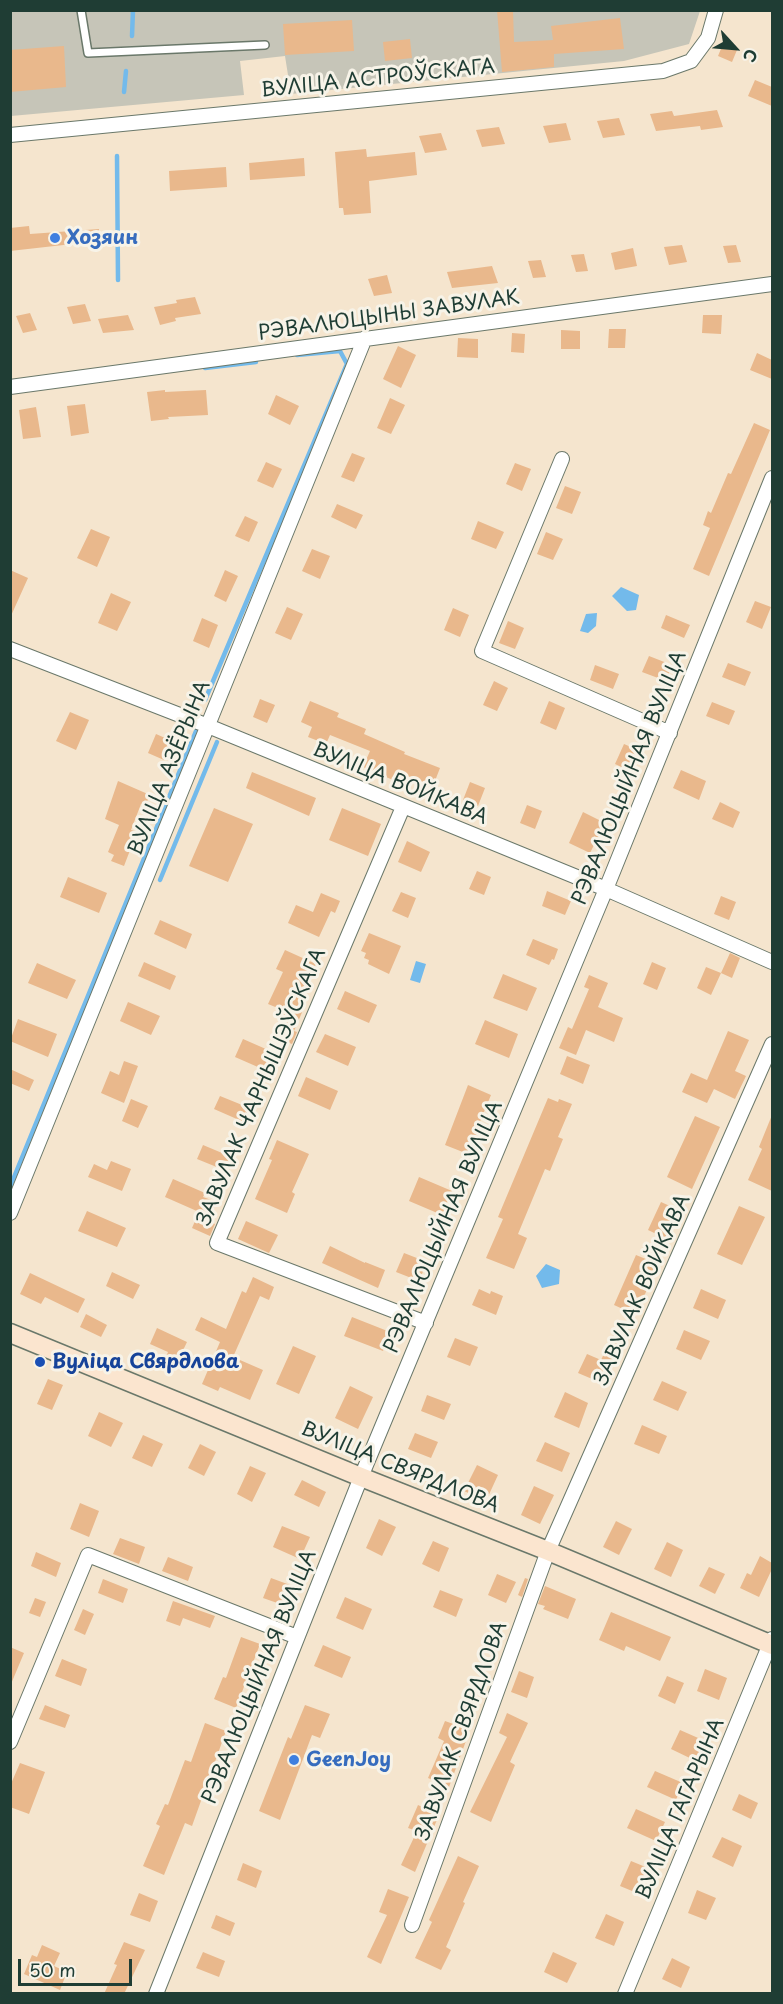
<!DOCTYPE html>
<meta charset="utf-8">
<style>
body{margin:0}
#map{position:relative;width:783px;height:2004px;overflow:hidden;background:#f5e5ce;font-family:"Playpen Sans",sans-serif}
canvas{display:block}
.frame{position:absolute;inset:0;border:12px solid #1f3d34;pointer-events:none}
.north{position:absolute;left:705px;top:18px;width:60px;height:60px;-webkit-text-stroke:4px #f7f3e8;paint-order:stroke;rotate:116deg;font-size:16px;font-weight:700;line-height:24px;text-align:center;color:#1f3d34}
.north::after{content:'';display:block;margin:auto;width:21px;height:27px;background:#1f3d34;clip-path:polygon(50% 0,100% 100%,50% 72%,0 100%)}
.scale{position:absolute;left:18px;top:1959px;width:114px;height:27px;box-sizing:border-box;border:3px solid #1f3d34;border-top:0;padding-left:8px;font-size:18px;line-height:21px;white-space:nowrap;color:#1f3d34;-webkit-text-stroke:4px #f7f3e8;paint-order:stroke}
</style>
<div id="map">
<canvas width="783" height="2004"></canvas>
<div class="frame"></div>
<div class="north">С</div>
<div class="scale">50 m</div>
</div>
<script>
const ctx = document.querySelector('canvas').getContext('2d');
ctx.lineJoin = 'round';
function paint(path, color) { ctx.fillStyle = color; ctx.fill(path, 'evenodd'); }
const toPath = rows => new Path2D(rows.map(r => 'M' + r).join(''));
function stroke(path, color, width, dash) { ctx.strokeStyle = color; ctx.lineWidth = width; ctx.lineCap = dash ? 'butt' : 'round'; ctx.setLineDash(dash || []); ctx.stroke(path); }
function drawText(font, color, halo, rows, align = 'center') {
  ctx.font = font + ' "Playpen Sans",sans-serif'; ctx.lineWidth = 6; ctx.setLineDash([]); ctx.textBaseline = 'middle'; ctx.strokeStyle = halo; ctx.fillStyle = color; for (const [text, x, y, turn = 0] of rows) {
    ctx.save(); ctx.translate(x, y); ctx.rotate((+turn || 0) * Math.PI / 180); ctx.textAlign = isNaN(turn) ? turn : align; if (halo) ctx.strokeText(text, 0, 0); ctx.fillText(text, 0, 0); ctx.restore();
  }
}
const industrial = toPath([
 [11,11,700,11,689,44,624,61,291,94,285,56,240,61,244,95,11,116]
]);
const water = toPath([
 [621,587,639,595,636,610,627,611,612,596],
 [597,613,596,626,588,633,580,631,586,614],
 [416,961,426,964,420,983,410,980],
 [546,1264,560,1270,559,1284,542,1288,536,1276]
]);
const stream = toPath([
 [132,36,133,10],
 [124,92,126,71],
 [117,156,118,280],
 [205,368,256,362],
 [205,700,347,364,340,351,297,355],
 [160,880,217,742],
 [10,1187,196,731]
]);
const building = toPath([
 [497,10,513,10,514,42,553,40,551,26,620,18,624,49,554,54,554,67,502,72],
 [352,20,354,51,285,55,283,24],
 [410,39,412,58,385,61,383,42],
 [723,44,737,50,732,62,718,56],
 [64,46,66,87,10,92,10,50],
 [755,80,772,87,772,106,748,96],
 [717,110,723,127,701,130,700,126,656,131,650,114,672,111,674,116],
 [619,118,625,135,603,138,597,121],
 [566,123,571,140,549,143,543,126],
 [499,127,505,144,482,147,476,130],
 [441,133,447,150,425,153,419,136],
 [366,149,367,157,415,152,417,175,369,181,371,213,344,215,343,208,339,208,335,152],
 [304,158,305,176,250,180,249,163],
 [226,167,227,187,170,191,169,171],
 [29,226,30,234,99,229,99,241,10,251,10,228],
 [682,245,687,262,669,265,664,247],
 [736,245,741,262,728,263,723,246],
 [633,248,637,266,615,270,611,253],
 [584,254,588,271,576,272,571,255],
 [541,260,546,277,533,278,528,261],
 [492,266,498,283,452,288,447,272],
 [387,275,392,293,374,296,368,279],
 [195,297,201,314,175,318,176,321,160,325,154,307,177,303,176,300],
 [85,304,91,321,73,324,67,307],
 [30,313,37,330,23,333,16,316],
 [128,315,134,330,103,333,98,319],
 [703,315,722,315,721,334,702,333],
 [609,329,626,329,625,348,608,348],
 [561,330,580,331,580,349,561,349],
 [512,333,525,334,524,353,511,352],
 [458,338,478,339,478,358,457,357],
 [398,346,416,355,401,388,383,379],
 [757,353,772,360,772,379,750,370],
 [165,390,165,392,206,390,208,415,168,417,169,419,151,421,147,392],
 [276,395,299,406,290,425,268,414],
 [390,398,405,405,391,434,377,428],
 [85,404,89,433,71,436,67,406],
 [36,407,41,437,23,439,19,410],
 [754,423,770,430,709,576,693,569,710,528,703,525,708,511,711,513,728,473,731,474],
 [352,453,365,458,354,482,341,477],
 [266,462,282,469,273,488,257,481],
 [515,463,531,469,522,491,506,484],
 [565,486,581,492,572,514,556,508],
 [337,504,363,515,356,529,331,517],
 [245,516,258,522,249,542,235,536],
 [478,521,504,532,496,549,471,539],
 [91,529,110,537,97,567,77,558],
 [546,532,563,539,553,560,537,554],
 [312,549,330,556,320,579,302,571],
 [10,570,28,578,10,618],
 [225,570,238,576,226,602,214,596],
 [111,593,131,602,117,631,98,623],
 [755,601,771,607,762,629,746,622],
 [287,607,303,614,291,640,275,633],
 [453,608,469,615,460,637,444,630],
 [666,615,690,625,684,638,661,628],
 [202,618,218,625,209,648,193,641],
 [508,621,524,628,515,649,499,643],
 [649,656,672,665,666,681,642,672],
 [728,663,751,672,745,686,722,677],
 [595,665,619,674,613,689,590,680],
 [494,681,508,688,497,711,483,705],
 [260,699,275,705,267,723,253,717],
 [310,701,339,713,337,717,366,729,364,734,405,752,404,754,440,768,433,786,397,772,393,780,363,767,370,751,330,735,326,744,308,737,312,727,301,722],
 [549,701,565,708,556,730,540,723],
 [712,702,735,711,729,725,706,716],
 [70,712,89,720,76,750,56,741],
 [156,734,172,741,164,760,148,753],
 [624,744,638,750,630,771,615,764],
 [681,770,706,781,699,800,673,788],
 [252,772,316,798,309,816,246,788],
 [118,781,150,795,145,806,141,804,131,830,137,832,124,866,111,861,114,855,108,852,119,825,105,819],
 [470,782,485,788,478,806,463,800],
 [720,802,740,812,733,828,712,819],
 [527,805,542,811,535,829,520,823],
 [214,808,253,824,228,882,189,866],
 [342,808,381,824,368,856,329,840],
 [583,812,605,823,590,853,569,843],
 [407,841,430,852,421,872,398,862],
 [477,871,491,877,484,895,469,889],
 [68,877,107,893,99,913,60,897],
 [547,891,571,901,565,915,542,906],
 [401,892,416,898,408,918,392,911],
 [321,893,340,901,335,913,331,911,319,937,288,923,296,905,313,912],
 [721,896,736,902,729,920,714,914],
 [160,920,192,934,186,949,154,934],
 [369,933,401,946,389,974,368,964,369,960,364,958,366,953,361,951],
 [533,939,558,949,554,960,552,959,549,965,526,955],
 [285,950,316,964,300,1001,306,1003,294,1031,297,1032,292,1044,274,1037,285,1011,268,1004,283,972,276,969],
 [730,953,740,958,732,978,721,973],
 [144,962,176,976,170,990,138,976],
 [652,962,666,968,657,990,643,984],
 [37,963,76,980,67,999,28,983],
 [706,967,721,973,711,995,697,988],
 [503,974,537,988,527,1011,493,998],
 [589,975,608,983,598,1007,623,1018,614,1042,586,1030,576,1055,559,1048,568,1027,572,1029,589,989,584,987],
 [345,991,377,1005,369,1023,337,1009],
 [128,1002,160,1016,151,1035,120,1021],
 [18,1019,57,1034,48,1057,10,1041],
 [485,1020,518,1034,509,1058,475,1044],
 [728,1031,749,1040,735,1071,746,1076,735,1099,714,1089,707,1103,682,1092,691,1073,707,1080],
 [325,1034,356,1047,348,1066,316,1052],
 [243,1039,275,1053,267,1071,235,1057],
 [567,1056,590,1065,583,1084,560,1074],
 [124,1061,138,1066,124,1103,101,1093,110,1071,119,1075],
 [10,1069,34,1080,29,1091,10,1083],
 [306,1077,338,1091,330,1110,298,1096],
 [468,1085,491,1095,479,1124,485,1126,473,1156,445,1145],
 [220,1096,252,1109,246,1123,214,1109],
 [548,1098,558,1102,559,1099,572,1104,558,1137,563,1139,550,1171,545,1169,518,1234,527,1238,514,1269,486,1258,503,1219,498,1217],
 [131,1099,148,1106,138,1128,122,1121],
 [772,1115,772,1191,748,1180,762,1149,759,1147],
 [695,1116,720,1127,692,1189,667,1177],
 [277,1140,309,1154,292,1192,295,1194,287,1213,255,1199,272,1160,269,1159],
 [203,1145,234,1158,229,1172,197,1159],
 [111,1161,131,1169,122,1191,88,1177,94,1164,107,1170],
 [419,1177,452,1191,442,1215,409,1201],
 [173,1179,205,1193,203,1197,217,1202,209,1221,215,1224,210,1236,192,1228,199,1212,165,1197],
 [661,1202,681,1211,669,1240,648,1230],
 [739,1206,765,1217,742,1265,717,1254],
 [87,1211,126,1228,117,1247,78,1231],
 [246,1221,278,1235,269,1253,238,1239],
 [330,1246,365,1263,365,1262,385,1270,378,1288,322,1263],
 [404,1253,427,1262,419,1281,396,1272],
 [636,1255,658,1264,636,1315,614,1305],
 [112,1272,140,1285,133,1299,106,1286],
 [30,1273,85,1299,78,1313,45,1297,41,1304,20,1294],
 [253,1277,274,1287,269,1300,260,1296,233,1357,263,1370,250,1400,220,1387,218,1391,202,1384,220,1342,195,1330,201,1317,226,1329,242,1291,246,1293],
 [479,1289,490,1294,491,1291,503,1296,496,1315,472,1305],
 [701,1289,726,1300,718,1319,693,1308],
 [86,1314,107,1325,101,1337,80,1327],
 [352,1317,390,1332,383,1351,344,1336],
 [157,1328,187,1342,176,1365,165,1359,168,1352,150,1344],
 [684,1330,710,1341,701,1360,676,1349],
 [614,1333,624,1337,604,1384,578,1373,587,1354,601,1360],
 [455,1338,478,1347,470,1366,447,1357],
 [293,1346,316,1356,299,1394,276,1384],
 [48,1379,63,1385,52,1410,37,1404],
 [662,1381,687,1392,678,1411,653,1400],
 [350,1386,373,1397,358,1429,335,1418],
 [565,1392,588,1403,579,1428,554,1417],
 [427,1395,451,1404,444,1420,421,1411],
 [99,1412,123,1423,111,1447,88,1436],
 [642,1425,667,1436,659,1454,634,1444],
 [415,1433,438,1442,431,1458,408,1449],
 [143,1435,163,1444,152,1467,132,1458],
 [545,1442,570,1453,562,1472,536,1461],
 [200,1444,216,1452,204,1476,188,1468],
 [477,1465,498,1475,486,1501,464,1491],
 [250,1466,266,1473,252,1502,237,1494],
 [302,1480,326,1492,319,1507,294,1495],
 [534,1486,554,1495,540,1524,521,1515],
 [80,1503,99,1511,89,1537,70,1529],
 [379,1519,396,1527,382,1556,366,1548],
 [616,1521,632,1529,619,1555,603,1547],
 [282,1526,310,1537,300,1559,273,1547],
 [120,1538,145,1547,139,1564,113,1554],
 [433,1541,449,1548,439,1572,422,1564],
 [667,1542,683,1550,671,1577,654,1569],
 [36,1552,61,1563,56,1577,31,1566],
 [760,1556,772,1563,772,1569,759,1597,740,1588,747,1573,751,1575],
 [168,1557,193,1567,188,1581,162,1571],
 [709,1567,725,1574,715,1594,699,1586],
 [497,1574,516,1582,506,1603,488,1595],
 [271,1578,290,1585,283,1605,263,1598],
 [525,1578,528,1579,522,1597,518,1595],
 [103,1579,128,1589,123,1603,98,1593],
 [545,1586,576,1599,568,1619,543,1609,545,1606,538,1604],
 [440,1590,463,1599,456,1617,433,1607],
 [345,1597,372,1609,363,1630,336,1618],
 [35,1598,46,1602,40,1617,29,1613],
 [173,1601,215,1616,210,1628,183,1618,180,1626,166,1621],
 [83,1609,94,1614,85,1635,74,1630],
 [611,1612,671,1637,660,1661,626,1646,624,1651,599,1640],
 [241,1637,260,1644,236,1708,214,1699,223,1677,226,1678],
 [323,1645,351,1657,342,1678,314,1666],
 [10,1647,24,1653,11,1684,10,1684],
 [62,1659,87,1669,81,1686,55,1676],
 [705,1669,727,1678,719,1700,697,1691],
 [519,1671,534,1677,527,1698,511,1692],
 [667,1676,684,1683,675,1704,658,1696],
 [45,1705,70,1715,65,1728,39,1719],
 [305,1705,330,1714,320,1738,312,1735,280,1820,259,1811,288,1737,291,1739],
 [507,1713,528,1723,510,1762,515,1765,491,1822,470,1812,507,1737,499,1733],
 [445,1721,470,1730,449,1787,428,1778,444,1741,438,1738],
 [205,1723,226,1731,192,1826,185,1823,164,1875,143,1866,160,1826,156,1824,165,1804,168,1805,185,1760,191,1762],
 [680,1730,705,1741,696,1761,671,1749],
 [20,1763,45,1772,29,1814,10,1807,10,1786],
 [655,1771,683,1783,676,1800,647,1787],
 [739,1794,758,1803,751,1819,732,1810],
 [418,1805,439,1815,415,1872,401,1865,417,1831,408,1828],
 [636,1809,665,1822,656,1841,627,1828],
 [722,1837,742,1846,733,1867,712,1857],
 [458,1856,479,1866,463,1902,465,1903,446,1947,451,1950,441,1970,415,1958,432,1922,429,1920],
 [631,1861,648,1868,637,1893,620,1886],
 [243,1863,262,1871,256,1888,237,1880],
 [388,1889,409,1897,381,1964,367,1957,387,1915,379,1912],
 [697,1890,716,1898,706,1920,688,1913],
 [139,1893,158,1901,150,1922,130,1915],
 [606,1914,624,1922,614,1946,595,1938],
 [216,1915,235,1923,230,1936,211,1928],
 [124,1942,145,1950,124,1994,104,1994,117,1965,114,1964],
 [42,1945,60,1953,54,1966,67,1972,60,1990,24,1974,32,1955,37,1957],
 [203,1952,225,1961,219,1977,196,1968],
 [553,1952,577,1963,567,1983,544,1972],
 [672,1958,690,1967,681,1988,662,1979]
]);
const lane = toPath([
 [81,10,88,53,265,45]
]);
const street = toPath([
 [10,135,663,71,691,61,708,38,716,10],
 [10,387,772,284],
 [562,459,482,651,670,733],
 [10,649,208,726,606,889,772,962],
 [403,807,217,1243,426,1323],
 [10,1213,365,338],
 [10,1742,88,1555,297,1637],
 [412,1925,548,1551,772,1044],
 [156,1994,361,1477,606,889,772,478],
 [625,1994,772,1639]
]);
const secondary = toPath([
 [10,1333,361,1477,548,1551,772,1645]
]);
const markers = [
 [55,238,6,"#3f7fe0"],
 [40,1362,6,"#1a4fb4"],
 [294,1760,6,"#3f7fe0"]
];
const streetNames = [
 ["ВУЛІЦА АСТРОЎСКАГА",378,79,-6],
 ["РЭВАЛЮЦЫНЫ ЗАВУЛАК",389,316,-8],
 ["ВУЛІЦА АЗЁРЫНА",170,768,-68],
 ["РЭВАЛЮЦЫЙНАЯ ВУЛІЦА",630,778,-68],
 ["ВУЛІЦА ВОЙКАВА",400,784,22],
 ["ЗАВУЛАК ЧАРНЫШЭЎСКАГА",262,1087,-67],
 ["РЭВАЛЮЦЫЙНАЯ ВУЛІЦА",444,1227,-67],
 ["ЗАВУЛАК ВОЙКАВА",643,1290,-66],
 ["ВУЛІЦА СВЯРДЛОВА",400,1468,22],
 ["РЭВАЛЮЦЫЙНАЯ ВУЛІЦА",260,1677,-68],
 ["ЗАВУЛАК СВЯРДЛОВА",462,1731,-70],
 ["ВУЛІЦА ГАГАРЫНА",681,1809,-67]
];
const shopNames = [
 ["Хозяин",67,238],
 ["GeenJoy",306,1760]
];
const transitNames = [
 ["Вуліца Свярдлова",52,1362]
];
paint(industrial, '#c6c5b8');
paint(water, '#73baeb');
stroke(stream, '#73baeb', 4.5);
paint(building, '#e9b88c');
stroke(lane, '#6a786a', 10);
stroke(street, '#6a786a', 16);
stroke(secondary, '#6a786a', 21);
stroke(lane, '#fff', 7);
stroke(street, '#fff', 14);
stroke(secondary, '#fbe5cf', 18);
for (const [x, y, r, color] of markers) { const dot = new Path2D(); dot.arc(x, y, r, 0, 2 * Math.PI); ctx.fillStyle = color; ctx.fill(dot); stroke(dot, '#f7f3e8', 2); }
drawText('20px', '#1f3d34', '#f7f3e8', streetNames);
drawText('bold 20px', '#366cbe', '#f7f3e8', shopNames, 'left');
drawText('bold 20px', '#164399', '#f7f3e8', transitNames, 'left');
</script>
